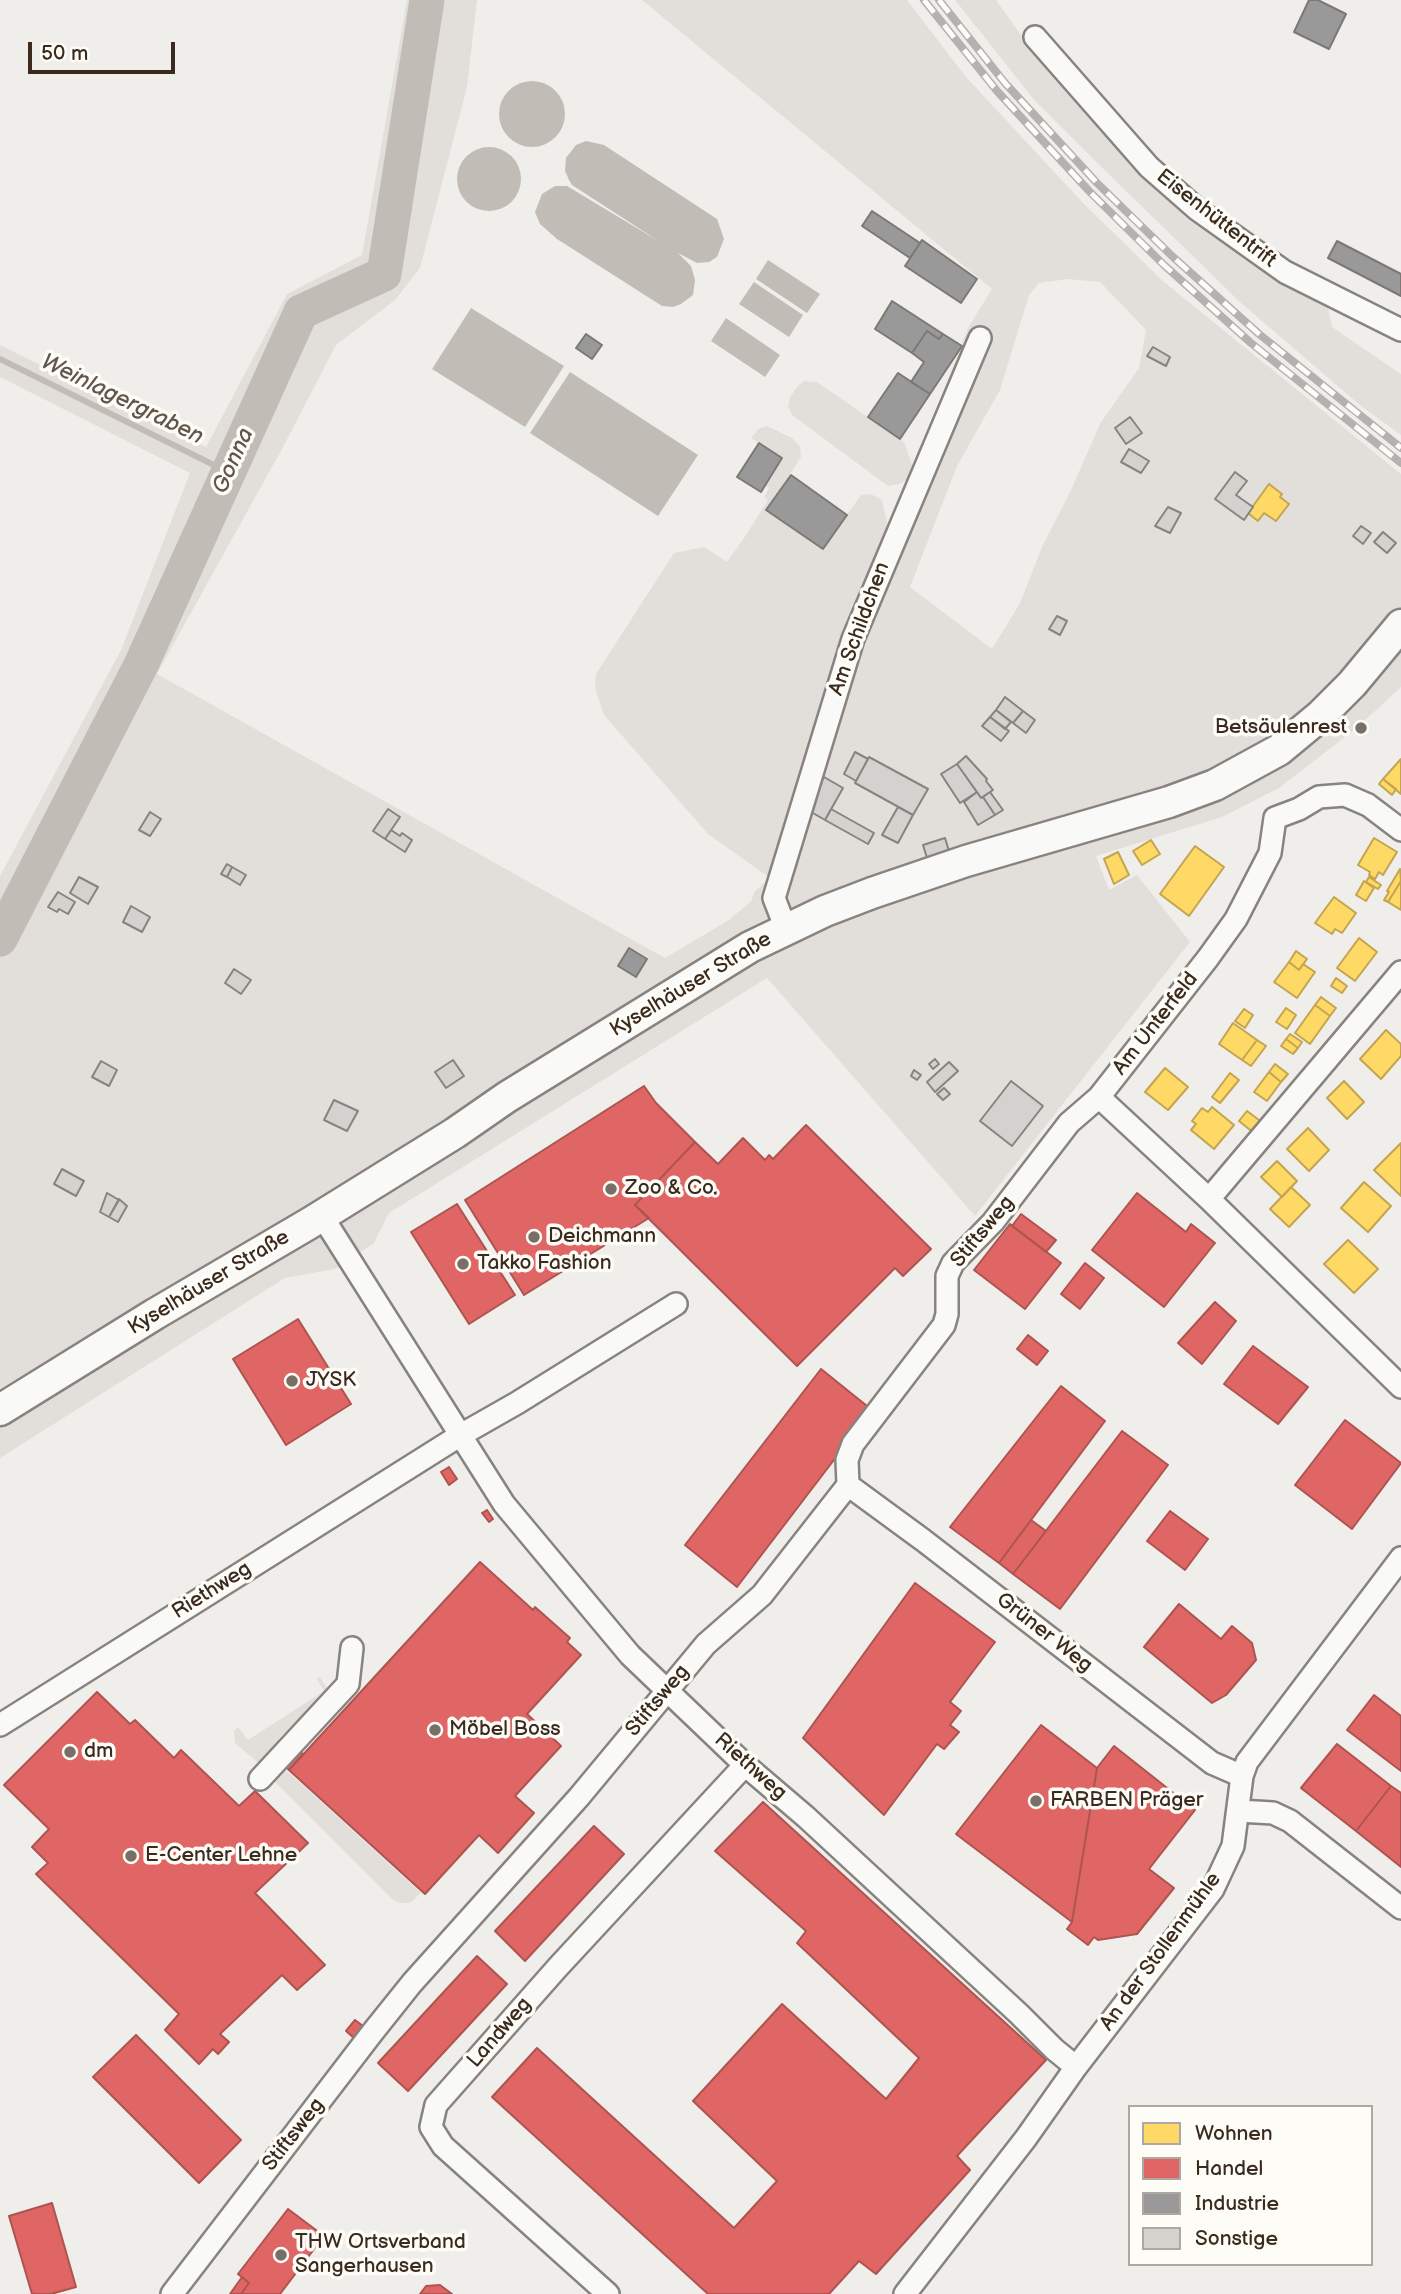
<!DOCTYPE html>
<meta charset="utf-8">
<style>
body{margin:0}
#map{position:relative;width:1401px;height:2294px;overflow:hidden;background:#f0eeeb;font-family:"Balsamiq Sans",sans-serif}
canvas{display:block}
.legend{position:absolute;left:1128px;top:2105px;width:245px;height:161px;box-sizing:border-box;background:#fdfcf7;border:2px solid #afa8a0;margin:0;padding:9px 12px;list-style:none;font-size:21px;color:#3b2a1e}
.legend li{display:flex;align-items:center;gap:14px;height:35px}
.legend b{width:35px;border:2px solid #afa8a0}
.scale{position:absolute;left:28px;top:42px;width:147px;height:32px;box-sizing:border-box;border:4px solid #3b2a1e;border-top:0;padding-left:9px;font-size:21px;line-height:24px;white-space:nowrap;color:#3b2a1e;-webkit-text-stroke:5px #fdfcf7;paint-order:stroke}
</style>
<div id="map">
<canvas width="1401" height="2294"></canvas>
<ul class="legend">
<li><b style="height:19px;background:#ffd966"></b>Wohnen</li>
<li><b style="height:19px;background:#e06666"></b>Handel</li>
<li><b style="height:19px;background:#999"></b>Industrie</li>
<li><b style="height:19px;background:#d4d2cf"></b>Sonstige</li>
</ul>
<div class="scale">50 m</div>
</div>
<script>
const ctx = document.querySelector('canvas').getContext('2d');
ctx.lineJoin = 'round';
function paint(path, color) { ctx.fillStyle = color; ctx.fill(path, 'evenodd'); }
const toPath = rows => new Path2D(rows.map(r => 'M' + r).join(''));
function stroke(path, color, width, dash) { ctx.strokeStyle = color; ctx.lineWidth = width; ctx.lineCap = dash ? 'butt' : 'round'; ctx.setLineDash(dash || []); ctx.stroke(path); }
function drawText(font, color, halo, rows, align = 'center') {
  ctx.font = font + ' "Balsamiq Sans",sans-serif'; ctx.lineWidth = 7; ctx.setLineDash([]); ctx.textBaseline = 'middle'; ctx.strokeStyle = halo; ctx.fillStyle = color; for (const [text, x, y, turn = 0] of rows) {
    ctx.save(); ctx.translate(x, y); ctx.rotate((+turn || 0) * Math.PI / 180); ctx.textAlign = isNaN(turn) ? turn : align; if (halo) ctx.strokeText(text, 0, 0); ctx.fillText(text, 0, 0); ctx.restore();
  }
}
const green = toPath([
 [407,0,477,0,467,87,420,268,395,300,336,345,282,449,157,674,665,958,729,920,751,901,755,891,770,878,708,834,604,715,595,688,596,674,674,553,704,547,727,562,746,535,768,500,764,497,769,488,765,485,782,458,751,438,758,429,767,426,792,438,800,446,801,457,767,510,823,549,861,495,871,494,882,500,889,532,968,328,992,289,642,0,907,0,966,77,1084,204,1164,282,1401,474,1401,687,1358,727,1279,788,1222,817,1096,856,1109,890,1137,875,1190,942,975,1216,767,978,389,1213,374,1243,335,1269,285,1278,0,1458,0,876,121,650,190,473,0,377,0,345,206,447,287,294,362,255],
 [1068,279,1100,282,1146,330,1139,368,1101,422,1071,490,1042,547,1020,603,992,649,910,587,957,466,1000,390,1029,295,1039,283],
 [955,0,996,0,1031,49,1189,220,1219,241,1327,303,1332,327,1401,374,1401,435,1361,406,1241,303,1088,154,1035,101],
 [804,381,817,382,904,442,912,465,908,479,899,484,888,486,792,415,788,407,790,397,797,387],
 [320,1677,329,1692,300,1727,290,1727,279,1738,279,1748,261,1765,235,1743,234,1731,238,1727,248,1740,324,1691,317,1679],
 [279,1765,296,1779,421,1893,410,1903,399,1903,392,1899,269,1776]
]);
const water = toPath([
 '499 114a33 33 0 1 1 66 0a33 33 0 1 1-66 0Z',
 [586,141,604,145,717,219,724,239,717,257,709,262,697,263,678,253,691,266,695,280,693,295,681,304,673,307,662,306,557,239,540,224,535,212,542,194,555,186,567,186,660,242,572,185,569,180,565,171,566,158,576,145],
 '457 179a32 32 0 1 1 64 0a32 32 0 1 1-64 0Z',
 [768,260,820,294,807,313,756,279],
 [754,282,803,315,789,337,739,304],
 [471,308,564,366,525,427,432,369],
 [726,318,780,355,765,377,711,341],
 [570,372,698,455,658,516,530,433]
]);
const homes = toPath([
 [1269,484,1282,494,1280,497,1289,504,1276,521,1264,513,1258,521,1248,513,1269,484],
 [1401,759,1401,794,1383,779,1401,759],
 [1383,779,1396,789,1392,795,1379,784,1383,779],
 [1374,838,1397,852,1383,875,1379,872,1375,879,1369,875,1370,872,1358,865,1374,838],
 [1151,840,1160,854,1142,865,1133,851,1151,840],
 [1195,846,1224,867,1189,916,1160,894,1195,846],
 [1118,852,1129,875,1114,884,1104,859,1118,852],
 [1400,869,1401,881,1388,902,1384,900,1389,892,1387,891,1400,869],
 [1369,877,1381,885,1378,889,1366,882,1369,877],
 [1364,881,1374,888,1366,901,1356,895,1364,881],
 [1401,881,1401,910,1388,902,1401,881],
 [1334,897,1356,913,1342,933,1335,929,1332,934,1315,923,1334,897],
 [1359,938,1377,952,1355,981,1337,968,1359,938],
 [1296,951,1307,959,1299,970,1289,962,1296,951],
 [1289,962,1299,970,1303,964,1315,972,1297,998,1274,982,1289,962],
 [1336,978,1347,986,1342,993,1331,986,1336,978],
 [1321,997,1336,1008,1330,1016,1315,1005,1321,997],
 [1315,1005,1330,1016,1310,1044,1295,1033,1315,1005],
 [1286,1008,1296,1015,1287,1029,1276,1022,1286,1008],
 [1244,1009,1253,1015,1245,1028,1235,1021,1244,1009],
 [1233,1023,1257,1040,1242,1060,1219,1044,1233,1023],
 [1386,1030,1401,1044,1401,1056,1381,1079,1360,1059,1386,1030],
 [1290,1034,1302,1042,1298,1048,1286,1039,1290,1034],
 [1286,1039,1298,1048,1293,1054,1281,1046,1286,1039],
 [1257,1040,1266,1046,1251,1066,1242,1060,1257,1040],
 [1275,1064,1288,1074,1281,1082,1269,1072,1275,1064],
 [1165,1068,1188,1087,1168,1110,1145,1092,1165,1068],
 [1269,1072,1281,1082,1267,1101,1254,1092,1269,1072],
 [1230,1073,1239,1080,1220,1103,1212,1097,1230,1073],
 [1344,1081,1364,1102,1347,1119,1327,1098,1344,1081],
 [1212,1107,1234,1125,1214,1149,1191,1130,1196,1124,1192,1121,1202,1108,1208,1112,1212,1107],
 [1247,1111,1263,1123,1255,1134,1239,1121,1247,1111],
 [1308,1128,1329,1150,1309,1171,1287,1149,1308,1128],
 [1401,1143,1401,1196,1374,1170,1401,1143],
 [1277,1161,1297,1181,1282,1197,1261,1177,1277,1161],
 [1364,1182,1391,1206,1368,1232,1341,1208,1364,1182],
 [1291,1187,1310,1205,1289,1227,1270,1209,1291,1187],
 [1348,1240,1378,1269,1354,1293,1324,1264,1348,1240]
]);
const shops = toPath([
 [644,1086,656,1103,695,1142,635,1205,649,1218,524,1295,465,1200,644,1086],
 [806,1125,931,1249,903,1276,895,1268,797,1366,635,1205,695,1142,718,1164,743,1138,765,1160,769,1155,773,1159,806,1125],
 [1137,1193,1186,1232,1191,1224,1215,1243,1164,1307,1092,1250,1137,1193],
 [457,1204,515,1295,469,1324,411,1232,457,1204],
 [1021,1214,1056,1240,1046,1252,1012,1226,1021,1214],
 [1010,1224,1061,1263,1025,1309,974,1270,1010,1224],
 [1085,1263,1104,1278,1080,1309,1061,1294,1085,1263],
 [1215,1302,1236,1321,1202,1364,1178,1343,1215,1302],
 [298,1319,351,1404,286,1445,233,1359,298,1319],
 [1028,1335,1048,1351,1037,1365,1017,1349,1028,1335],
 [1253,1346,1308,1387,1278,1424,1224,1384,1253,1346],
 [821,1369,872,1410,737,1587,685,1545,821,1369],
 [1061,1386,1105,1421,999,1563,950,1527,1061,1386],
 [1345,1420,1401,1463,1352,1529,1295,1485,1345,1420],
 [1122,1431,1168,1465,1060,1609,1013,1574,1122,1431],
 [449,1467,457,1479,449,1485,441,1472,449,1467],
 [487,1510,493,1519,489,1522,482,1513,487,1510],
 [1170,1511,1208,1539,1185,1570,1147,1541,1170,1511],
 [1031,1520,1046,1531,1013,1574,999,1563,1031,1520],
 [480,1562,533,1610,535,1607,570,1638,567,1642,581,1655,527,1714,561,1746,515,1796,534,1813,498,1853,479,1835,425,1894,289,1770,480,1562],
 [915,1583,995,1642,950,1702,961,1711,950,1725,959,1732,944,1749,937,1744,884,1815,803,1738,915,1583],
 [1179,1604,1221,1639,1232,1626,1252,1643,1256,1660,1226,1695,1212,1703,1144,1647,1179,1604],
 [97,1692,130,1724,135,1720,174,1758,181,1750,239,1806,255,1791,308,1843,255,1893,325,1965,297,1990,282,1975,220,2034,229,2042,218,2054,213,2049,199,2064,165,2030,179,2014,36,1874,48,1863,32,1847,49,1829,4,1785,97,1692],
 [1374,1695,1401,1716,1401,1771,1347,1730,1374,1695],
 [1041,1725,1097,1768,1072,1922,956,1834,1041,1725],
 [1337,1744,1391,1786,1356,1831,1301,1788,1337,1744],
 [294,1746,303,1754,289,1770,280,1761,294,1746],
 [1114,1746,1195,1810,1149,1869,1174,1888,1137,1934,1098,1940,1094,1937,1088,1945,1067,1929,1072,1922,1097,1768,1114,1746],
 [1391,1786,1401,1793,1401,1867,1356,1831,1391,1786],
 [763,1802,1046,2060,957,2156,970,2170,876,2274,859,2261,829,2294,708,2294,492,2097,537,2048,734,2228,777,2181,693,2101,782,2004,886,2099,919,2058,797,1943,806,1931,715,1851,763,1802],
 [594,1826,624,1854,525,1961,495,1931,594,1826],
 [477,1956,507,1984,408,2091,378,2063,477,1956],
 [355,2020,363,2026,354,2038,346,2031,355,2020],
 [136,2035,241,2140,199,2183,93,2077,136,2035],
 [52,2203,76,2287,51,2294,32,2294,9,2216,52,2203],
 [288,2209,324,2236,280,2294,241,2294,249,2283,238,2274,288,2209],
 [242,2277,249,2283,241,2294,230,2294,242,2277],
 [440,2285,452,2294,420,2294,426,2286,440,2285]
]);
const industry = toPath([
 [1309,0,1318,0,1346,14,1329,49,1294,32,1309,0],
 [872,211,920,243,910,258,862,226,872,211],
 [922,240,977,279,961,303,905,266,922,240],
 [1337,241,1401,274,1401,296,1328,258,1337,241],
 [892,301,943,334,939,339,927,331,912,353,875,329,892,301],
 [927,331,939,339,943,334,962,346,930,394,911,382,924,362,912,353,927,331],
 [586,334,602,345,592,359,576,348,586,334],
 [898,373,930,394,900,439,868,417,898,373],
 [759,443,782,458,761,492,737,477,759,443],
 [791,475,847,515,823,549,766,510,791,475],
 [629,948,647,959,636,977,618,966,629,948]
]);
const stream = toPath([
 [0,359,228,472]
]);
const river = toPath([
 [0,939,141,665,301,312,384,274,427,0]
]);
const building = toPath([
 [1153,347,1170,357,1166,366,1147,356,1153,347],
 [1130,417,1142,433,1126,444,1115,428,1130,417],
 [1129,449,1149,461,1141,473,1121,462,1129,449],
 [1235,472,1247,481,1236,495,1253,507,1244,520,1215,499,1235,472],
 [1168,507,1181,513,1170,533,1155,526,1168,507],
 [1361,526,1371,533,1363,544,1353,536,1361,526],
 [1383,532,1396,543,1387,553,1374,542,1383,532],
 [1057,616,1067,621,1060,635,1049,629,1057,616],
 [1005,697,1023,711,1013,723,996,710,1005,697],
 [996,710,1011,722,1005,729,990,717,996,710],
 [1023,711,1035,720,1026,733,1013,723,1023,711],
 [990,717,1009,731,1001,741,982,726,990,717],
 [855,752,868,759,856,781,844,774,855,752],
 [966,756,987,779,986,781,993,790,981,798,957,764,966,756],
 [869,757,928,789,913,815,855,783,869,757],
 [957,764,977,792,960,803,941,774,957,764],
 [824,777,843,788,825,820,806,809,824,777],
 [977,792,981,798,983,797,995,815,978,825,964,802,977,792],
 [990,792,1003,810,995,815,983,797,990,792],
 [898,807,913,815,898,843,882,835,898,807],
 [388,809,400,817,385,839,373,831,388,809],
 [831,809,874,833,868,844,825,820,831,809],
 [150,812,161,819,150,836,139,830,150,812],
 [391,830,400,836,402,833,412,840,405,852,385,839,391,830],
 [945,838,949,851,927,858,923,845,945,838],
 [227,864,232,867,227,877,221,874,227,864],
 [232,867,246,875,240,885,227,877,232,867],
 [79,877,98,887,88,904,70,893,79,877],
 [58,892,75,902,68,914,59,909,57,912,48,907,58,892],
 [131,906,150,917,142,932,123,922,131,906],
 [234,969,251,980,241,994,225,983,234,969],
 [935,1059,939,1064,933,1069,929,1064,935,1059],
 [453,1060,464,1076,446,1088,435,1072,453,1060],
 [101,1061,117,1070,109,1086,92,1077,101,1061],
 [949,1062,958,1071,935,1092,927,1082,949,1062],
 [914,1070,921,1075,917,1080,911,1076,914,1070],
 [1011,1081,1043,1106,1012,1146,980,1121,1011,1081],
 [944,1088,950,1094,943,1100,937,1094,944,1088],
 [334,1100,358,1111,347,1131,324,1120,334,1100],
 [62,1169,84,1181,76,1196,54,1184,62,1169],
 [107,1193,119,1200,109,1217,100,1212,107,1193],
 [119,1199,127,1206,118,1222,109,1217,119,1199]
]);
const street = toPath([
 [1035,37,1149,167,1198,210,1285,272,1401,330],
 [786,929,774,898,853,639,980,338],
 [1099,1097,1209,1199,1401,1387],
 [1209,1199,1401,972],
 [322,1216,504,1504,630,1655,745,1765,806,1817,1019,2014,1054,2049,1076,2067],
 [848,1485,923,1540,1212,1763,1242,1776],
 [0,1725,459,1436,517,1403,676,1304],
 [260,1779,348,1684,352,1648],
 [1239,1811,1273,1813,1290,1821,1401,1908],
 [172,2294,372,2033,412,1983,579,1797,706,1644,762,1595,848,1485,847,1460,853,1444,944,1325,947,1314,947,1276,953,1263,993,1222,1069,1123,1099,1097,1208,958,1236,919,1270,853,1275,818,1299,809,1319,797,1345,795,1368,805,1401,830],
 [608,2294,443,2146,431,2127,436,2105,558,1967,745,1765],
 [905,2294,1026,2138,1076,2067,1213,1889,1233,1846,1242,1776,1247,1762,1401,1558]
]);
const secondary = toPath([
 [0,1410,155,1314,310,1223,455,1133,507,1097,750,947,825,911,872,893,966,861,1169,802,1215,785,1279,750,1320,716,1352,684,1401,625]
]);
const rail = toPath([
 [924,0,997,91,1089,191,1164,265,1251,343,1401,463],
 [939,0,1005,83,1097,183,1172,256,1259,334,1401,448]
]);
const markers = [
 [1361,728,7,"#7a6f66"],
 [611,1189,7,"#7a6f66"],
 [534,1237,7,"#7a6f66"],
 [463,1264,7,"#7a6f66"],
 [292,1381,7,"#7a6f66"],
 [435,1730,7,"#7a6f66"],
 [70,1752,7,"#7a6f66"],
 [1036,1801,7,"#7a6f66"],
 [131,1856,7,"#7a6f66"],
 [281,2255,7,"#7a6f66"]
];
const streetNames = [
 ["Eisenhüttentrift",1216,219,38],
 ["Am Schildchen",860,629,-70],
 ["Kyselhäuser Straße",691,985,-31],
 ["Am Unterfeld",1156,1024,-52],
 ["Stiftsweg",983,1232,-50],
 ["Kyselhäuser Straße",209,1283,-31],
 ["Riethweg",212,1591,-32],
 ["Grüner Weg",1044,1633,38],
 ["Stiftsweg",658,1701,-50],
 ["Riethweg",750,1767,42],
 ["An der Stollenmühle",1161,1952,-54],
 ["Landweg",500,2033,-49],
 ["Stiftsweg",294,2135,-52]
];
const poiNames = [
 ["Betsäulenrest",1347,728,"right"],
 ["Zoo & Co.",625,1189],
 ["Deichmann",548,1237],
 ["Takko Fashion",477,1264],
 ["JYSK",306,1381],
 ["Möbel Boss",449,1730],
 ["dm",84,1752],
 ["FARBEN Präger",1050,1801],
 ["E-Center Lehne",145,1856],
 ["THW Ortsverband",295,2243],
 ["Sangerhausen",295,2267]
];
const waterNames = [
 ["Weinlagergraben",122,400,26],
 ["Gonna",234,461,-66]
];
paint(green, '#e2dfda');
paint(water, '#c2bcb6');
paint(homes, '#ffd966');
stroke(homes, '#c4a450', 2);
paint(shops, '#e06666');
stroke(shops, '#ae5450', 2);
paint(industry, '#999');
stroke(industry, '#7d7874', 2);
stroke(stream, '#c2bcb6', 6);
stroke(river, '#c2bcb6', 35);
paint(building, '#d4d2cf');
stroke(building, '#88837f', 2);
stroke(street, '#88837f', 26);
stroke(secondary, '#88837f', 35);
stroke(street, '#f9f9f7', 21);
stroke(secondary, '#f9f9f7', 30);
stroke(rail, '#b4b2b0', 8);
stroke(rail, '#fdfcf7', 5, [16]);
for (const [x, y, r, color] of markers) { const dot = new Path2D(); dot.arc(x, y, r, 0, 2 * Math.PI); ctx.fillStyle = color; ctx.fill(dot); stroke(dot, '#fdfcf7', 2.5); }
drawText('21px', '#3b2a1e', '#fdfcf7', streetNames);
drawText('21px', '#3b2a1e', '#fdfcf7', poiNames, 'left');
drawText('italic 23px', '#63554b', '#fdfcf7', waterNames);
</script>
